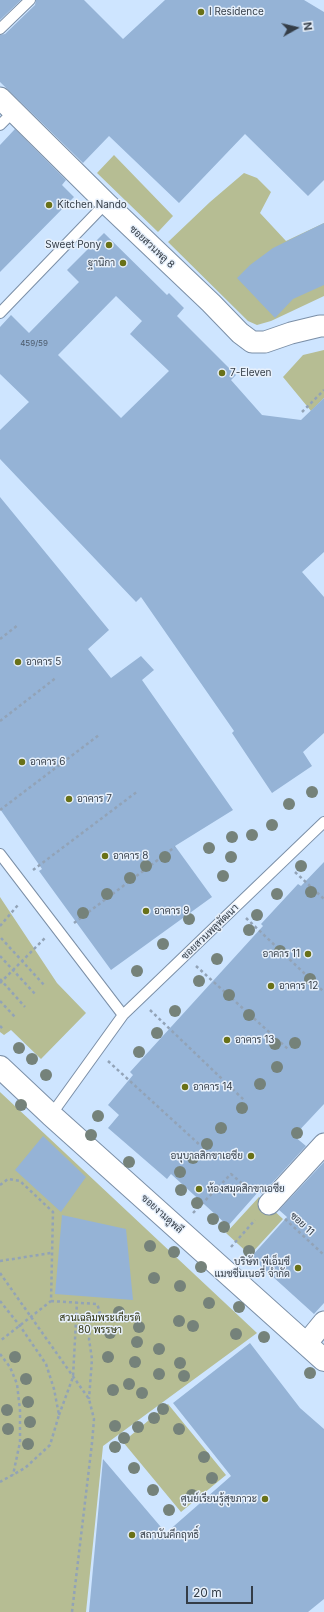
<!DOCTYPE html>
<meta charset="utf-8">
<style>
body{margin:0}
#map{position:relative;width:324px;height:1612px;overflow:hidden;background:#cee5ff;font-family:Inter,sans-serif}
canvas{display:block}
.north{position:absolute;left:276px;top:8px;width:40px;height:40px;-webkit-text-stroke:3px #e7f0fb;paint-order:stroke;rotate:82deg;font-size:11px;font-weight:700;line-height:16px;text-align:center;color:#343d47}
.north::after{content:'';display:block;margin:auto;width:14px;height:18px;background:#343d47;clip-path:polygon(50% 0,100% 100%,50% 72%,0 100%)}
.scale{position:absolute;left:186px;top:1586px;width:67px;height:18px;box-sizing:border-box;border:2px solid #343d47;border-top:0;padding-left:5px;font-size:12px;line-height:14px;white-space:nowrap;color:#343d47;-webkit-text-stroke:3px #e7f0fb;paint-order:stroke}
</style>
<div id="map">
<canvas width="324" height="1612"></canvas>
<div class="north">N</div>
<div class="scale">20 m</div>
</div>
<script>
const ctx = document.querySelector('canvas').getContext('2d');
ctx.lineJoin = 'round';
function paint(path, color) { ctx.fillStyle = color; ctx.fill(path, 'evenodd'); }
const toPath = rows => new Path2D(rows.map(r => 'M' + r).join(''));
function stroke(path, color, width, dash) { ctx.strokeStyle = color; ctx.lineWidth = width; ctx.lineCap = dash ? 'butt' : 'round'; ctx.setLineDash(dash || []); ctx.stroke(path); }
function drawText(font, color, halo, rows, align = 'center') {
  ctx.font = font + ' Inter,Sarabun,sans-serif'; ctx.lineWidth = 3; ctx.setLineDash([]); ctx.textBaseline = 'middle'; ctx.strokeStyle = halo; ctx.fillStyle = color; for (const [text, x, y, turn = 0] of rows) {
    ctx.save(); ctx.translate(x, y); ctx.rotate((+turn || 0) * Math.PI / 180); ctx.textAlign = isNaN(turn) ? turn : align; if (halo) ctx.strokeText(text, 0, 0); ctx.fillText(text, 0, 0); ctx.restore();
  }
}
const green = toPath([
 [114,155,173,216,158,232,97,173],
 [244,173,257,178,271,192,260,213,286,241,324,223,324,296,271,321,257,325,248,321,168,242,210,202],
 [324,350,324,398,311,411,283,377,303,355],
 [0,897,57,983,86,1013,41,1059,11,1030,4,1035,0,1032],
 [0,1092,257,1333,103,1446,86,1612,0,1612],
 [259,1197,283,1219,250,1255,226,1233],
 [168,1404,226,1475,181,1512,123,1442]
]);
const building = toPath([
 [0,0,21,0,0,20],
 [36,0,84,0,123,39,165,0,304,0,324,12,324,180,308,196,245,134,179,203,109,136,83,163,0,82,0,35,5,34,35,5],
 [15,129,66,180,62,185,74,197,0,272,0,145],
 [324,223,324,285,293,299,275,318,237,278,250,265,273,248],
 [104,233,167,295,169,293,184,308,177,316,236,375,231,380,262,415,301,420,324,398,324,552,302,572,324,597,324,733,303,752,312,766,272,793,232,733,234,731,141,597,136,602,0,459,0,430,29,402,0,374,0,327,11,315,29,333,79,282,67,270],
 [116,296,142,321,130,334,169,371,121,418,58,355],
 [0,497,109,630,88,649,111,678,141,656,154,670,142,680,233,810,175,846,212,897,111,970,39,871,42,869,0,809],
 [324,862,324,1104,294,1136,306,1146,262,1194,259,1191,228,1226,171,1174,167,1179,108,1128,119,1115,108,1105,133,1075,130,1072,263,926,261,924,298,884,301,886],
 [43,1136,86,1177,61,1212,15,1170],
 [324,1162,324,1303,314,1314,251,1257,287,1217,279,1210],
 [62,1215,126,1229,133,1300,55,1294],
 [250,1343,300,1408,324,1429,324,1599,308,1612,89,1612,103,1459,166,1533,231,1476,173,1403]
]);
const path = toPath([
 [302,412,324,390],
 [0,639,18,625],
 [0,721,57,677],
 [0,810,99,735],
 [33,870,138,791],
 [295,872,324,899],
 [246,918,324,992],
 [74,923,175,847],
 [0,926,18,905],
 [1,938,45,986],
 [0,956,36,995],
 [196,966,289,1050],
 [0,979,25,1007],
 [0,983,45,938],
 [0,1001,15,1017],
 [150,1010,244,1100],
 [0,1026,3,1029],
 [108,1061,201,1146],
 [0,1185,8,1179,20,1181,53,1212,51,1301,0,1341],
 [193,1213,231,1174,252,1192],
 [285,1219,324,1255],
 [231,1247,255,1220],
 [0,1261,51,1253],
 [0,1273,89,1399,94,1419,92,1443,72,1612],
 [0,1301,20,1326,46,1364,54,1389,59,1415,50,1445,25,1468,0,1482],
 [51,1301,97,1304,100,1312,91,1321,89,1339,92,1359,89,1399],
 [0,1354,10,1367,17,1384,20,1410,20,1442,13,1475],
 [59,1415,73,1377,77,1302]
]);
const service = toPath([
 [0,29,30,0],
 [0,125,14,111],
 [0,313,106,203],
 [0,854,123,1015],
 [51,1115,123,1015,324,822]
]);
const minor = toPath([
 [0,98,106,203,211,303,240,333,252,342,265,342,291,333,320,326,324,326],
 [269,1204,324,1144],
 [306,1344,324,1322]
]);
const tertiary = toPath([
 [0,1067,51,1115,324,1360]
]);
const trees = [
 [312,792],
 [289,804],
 [272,825],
 [252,835],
 [232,837],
 [209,848],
 [165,857],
 [231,857],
 [146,866],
 [301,866],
 [223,876],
 [130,878],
 [311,892],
 [107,894],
 [277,894],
 [83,913],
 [257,915],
 [189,919],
 [249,930],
 [163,944],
 [280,951],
 [217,959],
 [137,971],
 [310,979],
 [199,981],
 [229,995],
 [175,1011],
 [249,1015],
 [157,1033],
 [295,1043],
 [275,1044],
 [19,1048],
 [139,1052],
 [32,1059],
 [277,1067],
 [46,1075],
 [260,1084],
 [21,1105],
 [242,1108],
 [98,1116],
 [221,1128],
 [297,1133],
 [91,1135],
 [207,1144],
 [193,1158],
 [129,1162],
 [180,1172],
 [181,1190],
 [197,1203],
 [213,1219],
 [224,1227],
 [150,1246],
 [249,1251],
 [174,1252],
 [201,1267],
 [154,1278],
 [180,1286],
 [209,1303],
 [239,1307],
 [119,1312],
 [179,1321],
 [193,1326],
 [139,1327],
 [110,1333],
 [236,1334],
 [264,1337],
 [137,1342],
 [159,1349],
 [15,1357],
 [108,1357],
 [135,1362],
 [180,1363],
 [310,1373],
 [159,1374],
 [184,1376],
 [26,1379],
 [129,1384],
 [113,1390],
 [142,1393],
 [28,1402],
 [163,1409],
 [7,1410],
 [154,1418],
 [30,1422],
 [115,1426],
 [138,1427],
 [8,1429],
 [179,1429],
 [124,1438],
 [28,1444],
 [115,1447],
 [204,1457],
 [134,1468],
 [212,1478],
 [153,1490],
 [192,1495],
 [169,1510]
];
const markers = [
 [201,12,4,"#697118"],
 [49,205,4,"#697118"],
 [109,245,4,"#697118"],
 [123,263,4,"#697118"],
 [222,373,4,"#697118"],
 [18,662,4,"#697118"],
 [22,762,4,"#697118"],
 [69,799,4,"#697118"],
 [105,856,4,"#697118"],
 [146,911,4,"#697118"],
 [308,954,4,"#697118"],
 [271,986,4,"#697118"],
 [227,1040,4,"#697118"],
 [185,1087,4,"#697118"],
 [251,1156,4,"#697118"],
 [199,1189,4,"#697118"],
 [298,1268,4,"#697118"],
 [265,1499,4,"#697118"],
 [132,1535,4,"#697118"]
];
const numberNames = [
 ["459/59",34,344]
];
const poiNames = [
 ["I Residence",209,12],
 ["Kitchen Nando",57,205],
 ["Sweet Pony",101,245,"right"],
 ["ฐานิกา",115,263,"right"],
 ["7-Eleven",230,373],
 ["อาคาร 5",26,662],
 ["อาคาร 6",30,762],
 ["อาคาร 7",77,799],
 ["อาคาร 8",113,856],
 ["อาคาร 9",154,911],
 ["อาคาร 11",300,954,"right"],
 ["อาคาร 12",279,986],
 ["อาคาร 13",235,1040],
 ["อาคาร 14",193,1087],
 ["อนุบาลสิกขาเอซีย",243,1156,"right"],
 ["ห้องสมุดสิกขาเอซีย",207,1189],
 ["บริษัท พีเอ็มซี",290,1262,"right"],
 ["แมชชีนเนอรี่ จำกัด",290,1274,"right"],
 ["ศูนย์เรียนรู้สุขภาวะ",257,1499,"right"],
 ["สถาบันคึกฤทธิ์",140,1535]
];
const streetNames = [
 ["ซอยสวนพลู 8",152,247,43],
 ["ซอยสวนพลูพัฒนา",210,932,-44],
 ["ซอยงามดูพลี",162,1214,42],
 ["ซอย 11",302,1224,43]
];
const parkNames = [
 ["สวนเฉลิมพระเกียรติ",100,1318],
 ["80 พรรษา",100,1330]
];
paint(green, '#b6bd93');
paint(building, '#95b3d6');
stroke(service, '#7b8fa7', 12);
stroke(minor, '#7b8fa7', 23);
stroke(tertiary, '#7b8fa7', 24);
stroke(path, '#92a3b7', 2.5, [3, 3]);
stroke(service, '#fff', 10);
stroke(minor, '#fff', 21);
stroke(tertiary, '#fff', 22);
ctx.fillStyle = '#75827a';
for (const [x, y] of trees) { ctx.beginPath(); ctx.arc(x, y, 6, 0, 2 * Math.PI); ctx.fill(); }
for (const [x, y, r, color] of markers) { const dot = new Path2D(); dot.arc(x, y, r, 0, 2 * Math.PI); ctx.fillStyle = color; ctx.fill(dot); stroke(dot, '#e7f0fb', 1.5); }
drawText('8px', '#4c5a6b', null, numberNames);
drawText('10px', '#343d47', '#e7f0fb', poiNames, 'left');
drawText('10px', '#343d47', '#e7f0fb', streetNames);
drawText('10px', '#2d310e', '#e7f0fb', parkNames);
</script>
